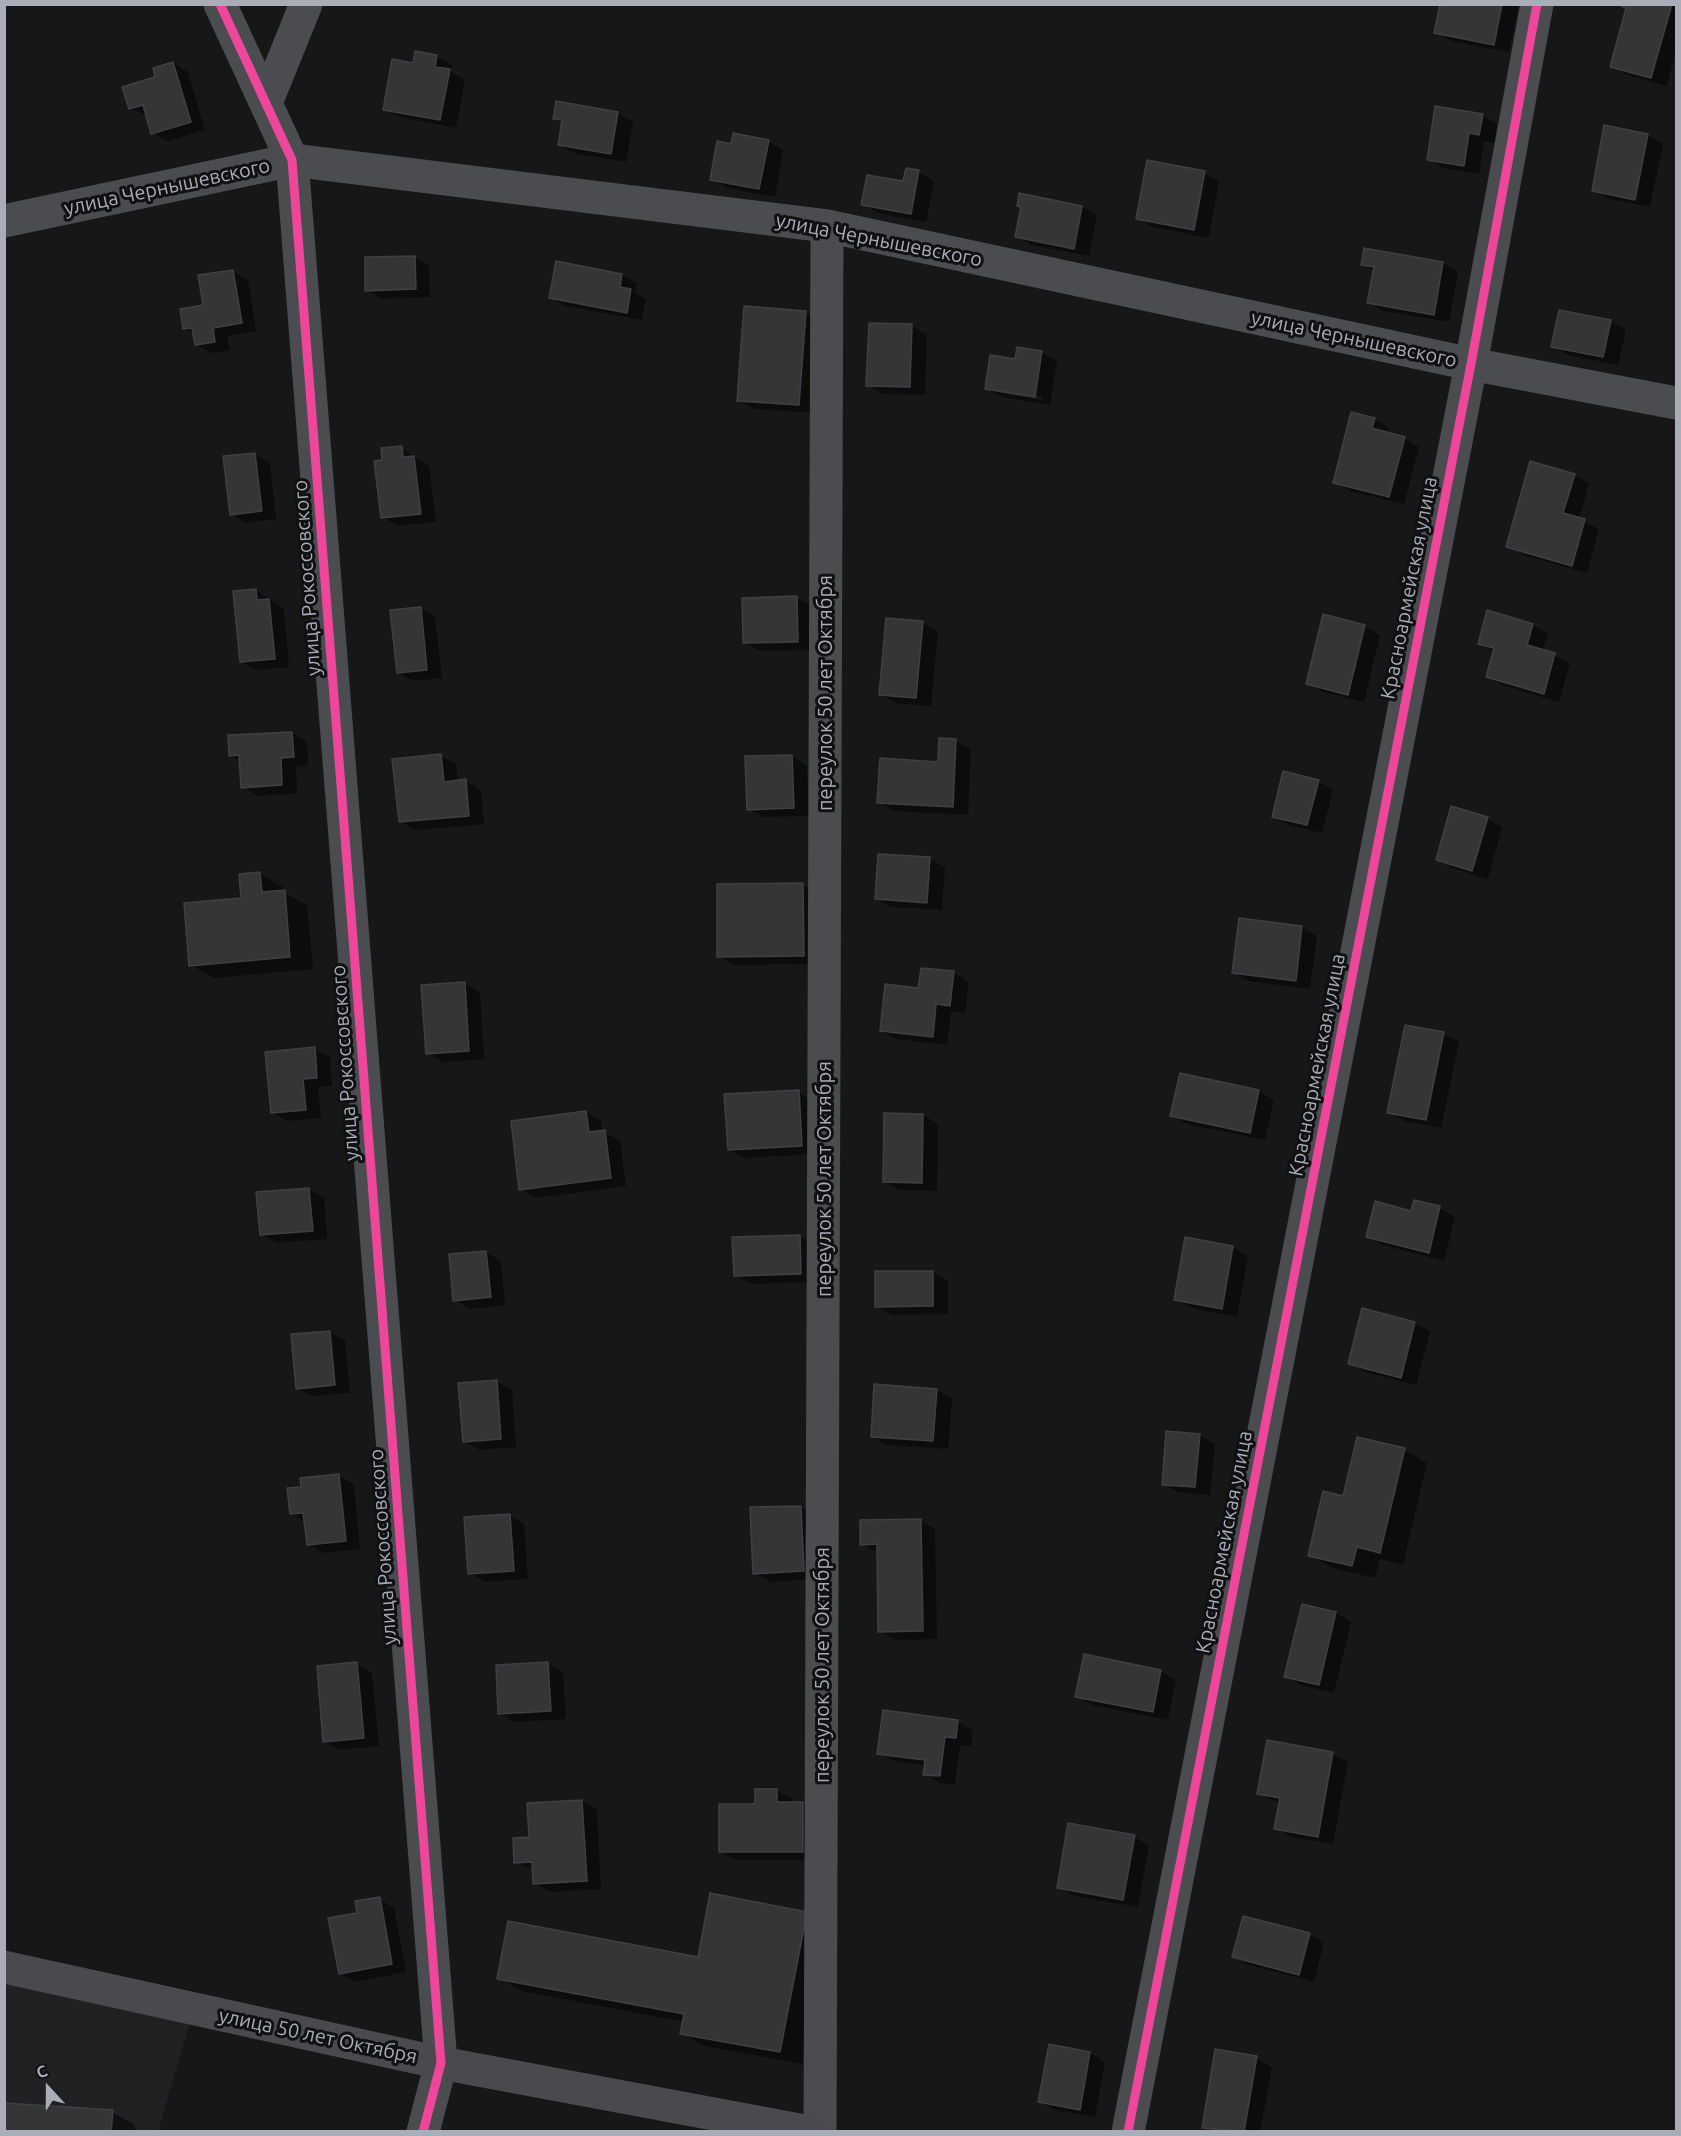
<!DOCTYPE html>
<meta charset="utf-8">
<style>
body{margin:0}
#map{position:relative;width:1681px;height:2136px;overflow:hidden;background:#171717;font-family:Ubuntu,sans-serif}
canvas{display:block}
.frame{position:absolute;inset:0;border:6px solid #a8adb8;pointer-events:none}
.north{position:absolute;left:18px;top:2058px;width:60px;height:60px;-webkit-text-stroke:4px #111113;paint-order:stroke;rotate:339deg;font-size:16px;font-weight:700;line-height:24px;text-align:center;color:#a8adb8}
.north::after{content:'';display:block;margin:auto;width:21px;height:27px;background:#a8adb8;clip-path:polygon(50% 0,100% 100%,50% 72%,0 100%)}
</style>
<div id="map">
<canvas width="1681" height="2136"></canvas>
<div class="frame"></div>
<div class="north">С</div>
</div>
<script>
const ctx = document.querySelector('canvas').getContext('2d');
ctx.lineJoin = 'round';
function paint(path, color) { ctx.fillStyle = color; ctx.fill(path, 'evenodd'); }
const toPath = rows => new Path2D(rows.map(r => 'M' + r).join(''));
function stroke(path, color, width, dash) { ctx.strokeStyle = color; ctx.lineWidth = width; ctx.lineCap = dash ? 'butt' : 'round'; ctx.setLineDash(dash || []); ctx.stroke(path); }
function drawText(font, color, halo, rows, align = 'center') {
  ctx.font = font + ' Ubuntu,sans-serif'; ctx.lineWidth = 6; ctx.setLineDash([]); ctx.textBaseline = 'middle'; ctx.strokeStyle = halo; ctx.fillStyle = color; for (const [text, x, y, turn = 0] of rows) {
    ctx.save(); ctx.translate(x, y); ctx.rotate((+turn || 0) * Math.PI / 180); ctx.textAlign = isNaN(turn) ? turn : align; if (halo) ctx.strokeText(text, 0, 0); ctx.fillText(text, 0, 0); ctx.restore();
  }
}
const built = toPath([
 [5,1973,191,2019,158,2131,5,2132]
]);
const shadow = toPath([
 [1442,4,1519,4,1509,52,1451,41,1436,33],
 [1619,4,1676,6,1676,51,1667,86,1627,75,1612,66,1627,10],
 [416,53,437,57,452,65,451,72,465,80,456,128,400,117,384,109,414,64],
 [173,63,188,72,205,130,168,141,153,133,148,116,130,108],
 [618,113,633,122,626,162,574,153,559,144,563,123,554,118],
 [1482,115,1497,124,1494,143,1484,141,1479,174,1443,168,1428,159],
 [1605,127,1648,135,1663,144,1650,207,1609,199,1593,190],
 [768,141,783,150,775,197,727,188,712,179,732,146],
 [918,172,934,181,926,222,878,213,863,204,904,183],
 [1204,173,1219,181,1209,238,1152,227,1137,218],
 [1082,207,1097,216,1089,256,1032,245,1017,236],
 [414,257,429,266,430,297,382,299,367,290],
 [557,263,622,275,637,284,635,293,646,299,642,320,565,306,550,297],
 [1443,263,1458,272,1449,322,1384,311,1369,302,1374,271,1363,264],
 [233,271,248,280,256,331,227,336,230,350,211,353,196,344,194,334,185,328],
 [806,313,821,321,814,413,754,409,738,400],
 [1611,322,1626,330,1618,365,1568,355,1553,346],
 [912,326,927,335,925,395,883,394,868,385],
 [1041,352,1057,361,1050,405,1002,397,987,389,1016,360],
 [1001,390,1042,397,1042,400,1001,393],
 [1374,419,1389,428,1387,434,1404,438,1419,447,1404,504,1350,491,1335,482],
 [401,448,429,466,436,522,398,526,382,517,384,462],
 [255,454,270,463,276,519,246,523,231,514],
 [1574,475,1589,484,1579,519,1599,529,1587,573,1523,555,1508,546],
 [256,590,284,609,289,667,256,670,241,661],
 [797,598,812,607,812,650,760,651,745,642],
 [420,608,435,617,442,678,413,681,398,672],
 [1488,612,1533,625,1548,634,1543,651,1570,663,1559,702,1502,685,1487,677,1495,652,1479,643],
 [1324,616,1365,626,1380,635,1364,702,1323,692,1308,683],
 [922,623,938,631,931,706,896,703,881,695],
 [292,733,307,742,308,765,296,766,297,793,258,796,243,787,241,761,230,755],
 [940,740,956,741,971,749,968,815,894,811,879,802,939,763],
 [441,756,456,764,458,782,466,781,481,790,484,824,415,830,400,821],
 [792,756,807,765,809,816,763,817,748,809,747,758],
 [1318,781,1333,790,1322,833,1289,825,1274,816],
 [1487,818,1502,827,1488,879,1452,868,1437,860],
 [930,859,945,867,942,910,891,907,876,898],
 [260,874,283,887,283,892,307,905,313,969,214,978,191,965],
 [718,885,803,885,818,894,819,964,734,965,718,956],
 [1302,927,1317,936,1310,989,1248,981,1233,972],
 [954,973,969,982,965,1013,951,1012,947,1045,896,1039,881,1031,920,990],
 [464,983,480,992,484,1059,442,1062,427,1053],
 [1444,1034,1459,1042,1441,1128,1404,1121,1389,1112],
 [314,1049,330,1057,332,1086,318,1087,321,1118,287,1121,272,1112],
 [1258,1091,1274,1100,1265,1140,1187,1124,1172,1115],
 [798,1092,814,1101,817,1154,744,1158,729,1149],
 [586,1112,601,1121,602,1132,620,1140,626,1186,536,1198,521,1189],
 [923,1115,938,1124,937,1191,899,1190,884,1182],
 [309,1189,324,1198,327,1239,276,1243,261,1234],
 [1439,1208,1455,1217,1444,1261,1383,1245,1368,1236,1413,1212],
 [799,1236,815,1245,816,1282,751,1284,735,1275],
 [1187,1239,1233,1248,1248,1256,1237,1317,1191,1308,1176,1300],
 [486,1252,501,1261,505,1305,470,1309,455,1300],
 [933,1272,948,1281,948,1314,892,1315,877,1307],
 [1363,1310,1415,1323,1430,1332,1416,1385,1365,1372,1350,1363],
 [330,1332,345,1341,350,1393,312,1396,297,1388,293,1335],
 [497,1382,512,1390,516,1447,480,1450,464,1441],
 [937,1390,952,1399,948,1449,887,1445,872,1437],
 [1200,1435,1215,1444,1210,1495,1178,1492,1163,1484],
 [1358,1439,1405,1450,1427,1463,1403,1565,1380,1559,1375,1578,1332,1568,1310,1555,1344,1497],
 [339,1476,354,1484,360,1549,323,1553,308,1544,306,1522,291,1513,302,1488],
 [801,1507,816,1516,818,1579,770,1582,754,1573],
 [509,1515,524,1524,528,1579,485,1582,470,1573],
 [920,1521,935,1529,937,1639,895,1640,880,1631,878,1553,862,1544],
 [1304,1606,1336,1613,1351,1622,1334,1693,1301,1685,1286,1676],
 [357,1664,372,1673,379,1746,340,1750,325,1741],
 [548,1664,563,1672,566,1719,515,1722,500,1713],
 [1161,1671,1176,1680,1168,1720,1092,1705,1077,1696],
 [884,1711,958,1722,973,1730,971,1746,960,1745,955,1784,940,1783,925,1774,926,1766,894,1761,878,1753],
 [1332,1753,1348,1762,1333,1844,1291,1837,1276,1828,1280,1803,1259,1794],
 [777,1791,792,1799,792,1804,803,1804,818,1812,818,1860,735,1860,720,1851,757,1806],
 [581,1801,597,1810,601,1889,550,1892,535,1883,534,1870,516,1862,531,1839],
 [1134,1837,1149,1845,1138,1907,1074,1896,1058,1887],
 [711,1895,829,1927,802,2064,705,2046,682,2033,684,2022,522,1991,499,1978,699,1958],
 [379,1899,394,1908,406,1972,355,1982,340,1973],
 [1309,1934,1324,1943,1314,1982,1249,1965,1234,1957],
 [1090,2053,1105,2062,1095,2117,1055,2110,1040,2101],
 [1256,2058,1272,2067,1260,2132,1212,2132,1203,2127],
 [112,2112,135,2125,135,2132,4,2132]
]);
const building = toPath([
 [1440,4,1502,4,1494,45,1434,33,1440,4],
 [1617,4,1672,4,1651,78,1610,67,1626,8,1617,4],
 [415,51,437,55,435,67,450,69,440,120,383,110,392,59,413,63,415,51],
 [173,62,191,122,151,134,143,105,129,109,122,87,155,77,153,68,173,62],
 [556,101,618,112,611,154,558,145,562,120,553,119,556,101],
 [1435,106,1483,114,1479,135,1469,133,1464,166,1427,160,1435,106],
 [1604,125,1648,134,1635,200,1592,191,1604,125],
 [733,133,769,140,759,189,710,180,717,141,731,144,733,133],
 [1147,160,1205,171,1194,230,1136,219,1147,160],
 [906,168,919,170,911,214,861,205,867,175,903,181,906,168],
 [1019,193,1082,206,1074,249,1015,237,1021,207,1017,206,1019,193],
 [1364,248,1443,262,1434,315,1367,303,1374,267,1361,265,1364,248],
 [415,256,416,289,365,291,365,257,415,256],
 [556,261,622,274,620,287,631,289,627,313,549,298,556,261],
 [233,270,242,323,213,328,215,342,195,345,192,328,183,329,180,309,203,305,198,275,233,270],
 [744,306,806,311,799,405,737,401,744,306],
 [1559,310,1611,320,1603,357,1551,347,1559,310],
 [869,323,912,324,910,387,866,386,869,323],
 [1017,347,1042,351,1035,397,985,389,990,355,1015,359,1017,347],
 [1351,412,1375,418,1372,428,1405,437,1389,497,1333,483,1351,412],
 [402,446,403,457,414,456,421,514,381,518,374,461,382,460,381,448,402,446],
 [255,453,262,511,230,515,223,456,255,453],
 [1530,461,1575,474,1563,513,1585,519,1572,566,1506,547,1530,461],
 [256,589,257,600,269,599,275,659,240,662,233,591,256,589],
 [797,596,798,642,743,643,742,598,797,596],
 [421,607,427,670,397,673,390,610,421,607],
 [1487,610,1533,624,1527,645,1555,653,1544,694,1486,677,1494,648,1478,644,1487,610],
 [1323,614,1365,625,1348,695,1306,684,1323,614],
 [886,618,923,621,916,698,879,695,886,618],
 [292,732,294,757,281,758,282,785,241,788,239,755,229,756,228,735,292,732],
 [939,738,956,739,953,807,877,803,880,758,938,762,939,738],
 [441,754,444,782,466,779,469,816,399,822,392,759,441,754],
 [792,755,794,808,747,810,745,756,792,755],
 [1283,771,1319,780,1307,825,1272,817,1283,771],
 [1451,806,1488,817,1472,871,1436,860,1451,806],
 [878,854,930,857,927,903,875,899,878,854],
 [260,872,262,892,285,890,290,957,189,966,184,903,241,898,239,874,260,872],
 [803,883,804,956,717,957,717,884,803,883],
 [1239,918,1302,926,1296,981,1232,973,1239,918],
 [921,968,954,971,950,1006,936,1004,933,1037,880,1031,885,984,918,988,921,968],
 [465,982,469,1051,426,1054,421,985,465,982],
 [1405,1025,1444,1032,1426,1120,1387,1113,1405,1025],
 [315,1047,317,1078,303,1079,306,1110,271,1113,265,1052,315,1047],
 [1180,1073,1259,1090,1250,1133,1170,1116,1180,1073],
 [799,1090,802,1146,728,1150,724,1094,799,1090],
 [586,1111,589,1132,605,1130,611,1178,519,1190,511,1121,586,1111],
 [884,1113,923,1114,922,1183,883,1182,884,1113],
 [309,1188,313,1231,260,1235,256,1192,309,1188],
 [1414,1200,1440,1206,1429,1253,1366,1237,1375,1201,1411,1211,1414,1200],
 [800,1235,801,1274,734,1276,732,1237,800,1235],
 [1185,1237,1233,1246,1222,1309,1174,1300,1185,1237],
 [486,1251,491,1297,453,1301,449,1254,486,1251],
 [875,1271,933,1271,933,1306,875,1307,875,1271],
 [1362,1308,1415,1322,1401,1378,1348,1364,1362,1308],
 [330,1331,335,1385,296,1389,291,1334,330,1331],
 [497,1380,501,1439,463,1442,458,1383,497,1380],
 [874,1384,937,1389,933,1441,871,1437,874,1384],
 [1166,1431,1200,1434,1195,1487,1162,1485,1166,1431],
 [1357,1437,1405,1448,1380,1553,1357,1547,1352,1566,1308,1556,1323,1491,1343,1496,1357,1437],
 [339,1474,346,1541,307,1545,303,1513,290,1514,287,1488,301,1487,300,1478,339,1474],
 [801,1506,804,1571,753,1574,750,1507,801,1506],
 [510,1514,514,1571,468,1574,464,1517,510,1514],
 [921,1519,923,1631,878,1632,877,1544,860,1545,860,1520,921,1519],
 [1302,1604,1336,1612,1319,1685,1284,1677,1302,1604],
 [1084,1654,1161,1670,1153,1712,1075,1697,1084,1654],
 [357,1662,364,1738,323,1742,317,1666,357,1662],
 [548,1662,551,1711,498,1714,496,1665,548,1662],
 [883,1710,958,1720,956,1738,945,1737,940,1776,923,1775,925,1760,877,1754,883,1710],
 [1267,1740,1333,1752,1318,1837,1274,1829,1280,1798,1257,1794,1267,1740],
 [755,1789,777,1789,777,1802,803,1802,803,1852,719,1852,719,1804,755,1804,755,1789],
 [582,1800,587,1881,533,1884,532,1862,514,1863,513,1838,529,1837,527,1803,582,1800],
 [1068,1823,1135,1835,1123,1900,1057,1888,1068,1823],
 [710,1893,807,1912,780,2052,680,2034,684,2014,497,1979,508,1921,698,1957,710,1893],
 [380,1897,392,1964,339,1974,328,1918,357,1913,355,1901,380,1897],
 [1243,1916,1310,1933,1299,1975,1232,1957,1243,1916],
 [1049,2044,1090,2052,1080,2110,1038,2102,1049,2044],
 [1215,2049,1257,2056,1244,2132,1202,2128,1215,2049],
 [4,2103,113,2110,111,2132,4,2132,4,2103]
]);
const street = toPath([
 [220,4,292,160,441,2063,423,2132],
 [266,103,306,4],
 [4,221,292,160,827,226,1471,364,1676,403],
 [820,2132,827,226],
 [1128,2132,1471,364,1537,4]
]);
const secondary = toPath([
 [4,1967,441,2063,810,2132]
]);
const cycleway = toPath([
 [220,4,292,160,441,2063,423,2132],
 [1128,2132,1471,364,1537,4]
]);
const streetNames = [
 ["улица Чернышевского",167,187,-12],
 ["улица Чернышевского",879,240,11],
 ["улица Чернышевского",1354,339,12],
 ["улица Рокоссовского",307,578,-94],
 ["Красноармейская улица",1409,588,-79],
 ["переулок 50 лет Октября",825,693,-90],
 ["улица Рокоссовского",345,1063,-94],
 ["Красноармейская улица",1317,1065,-79],
 ["переулок 50 лет Октября",824,1179,-90],
 ["Красноармейская улица",1224,1542,-79],
 ["улица Рокоссовского",383,1547,-94],
 ["переулок 50 лет Октября",822,1665,-90],
 ["улица 50 лет Октября",318,2036,12]
];
paint(built, '#212123');
paint(shadow, '#0007');
paint(building, '#353536');
stroke(building, '#3f4043', 1.5);
stroke(street, '#4b4c50', 33);
stroke(secondary, '#4a4a4e', 33);
stroke(cycleway, '#ed469a', 9);
drawText('20px', '#a8adb8', '#111113', streetNames);
</script>
